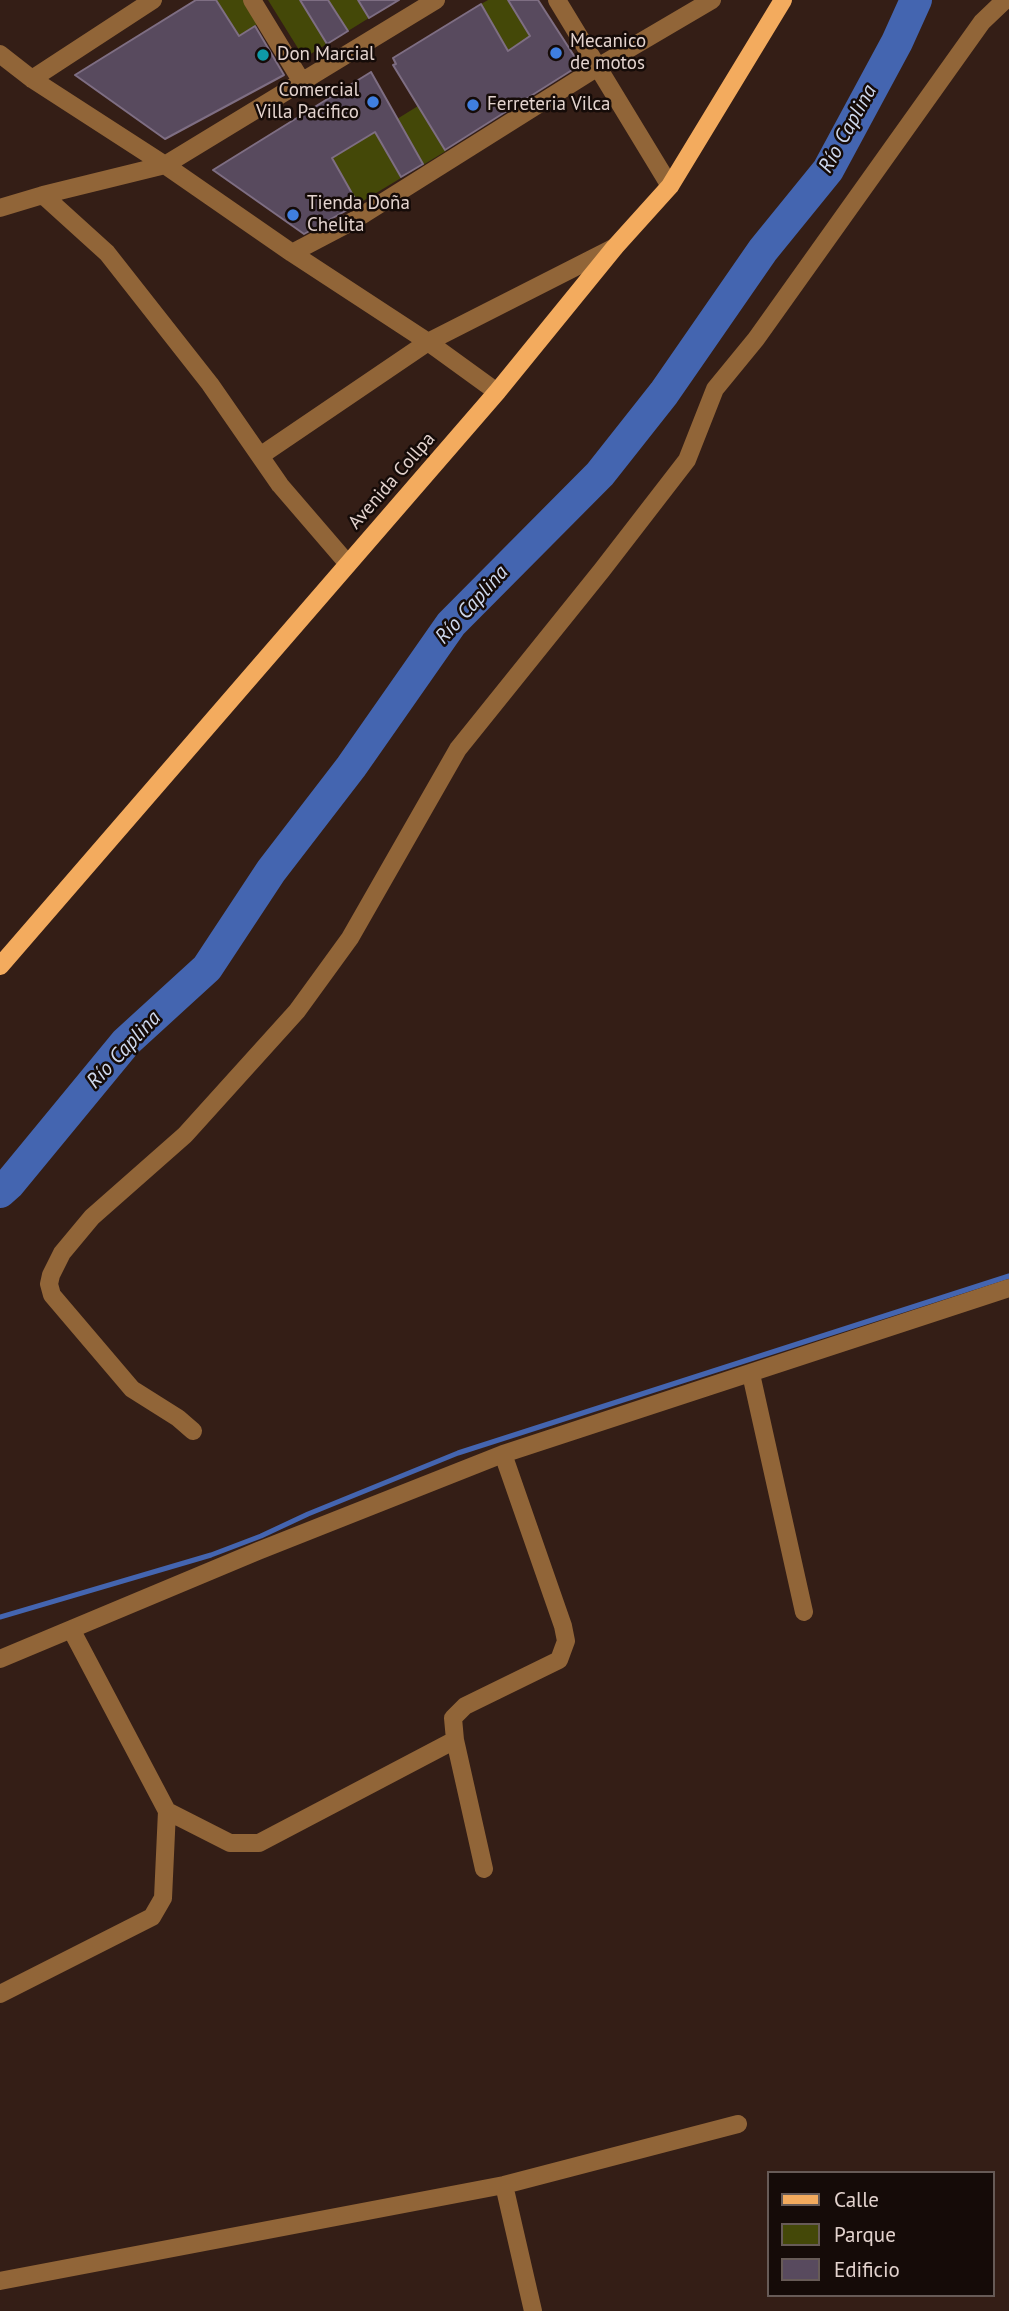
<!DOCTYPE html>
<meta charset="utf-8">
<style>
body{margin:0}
#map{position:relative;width:1009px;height:2311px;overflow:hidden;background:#341e16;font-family:"PT Sans",sans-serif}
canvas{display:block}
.legend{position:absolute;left:767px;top:2171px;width:228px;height:126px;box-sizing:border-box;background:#150b08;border:2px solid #675b57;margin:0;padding:9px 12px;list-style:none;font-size:21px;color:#e3d3ce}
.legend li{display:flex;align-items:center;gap:14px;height:35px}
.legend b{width:35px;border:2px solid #675b57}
</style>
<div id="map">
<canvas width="1009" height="2311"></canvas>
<ul class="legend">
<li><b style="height:9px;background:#f3ab5e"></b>Calle</li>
<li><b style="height:19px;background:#444808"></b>Parque</li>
<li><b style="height:19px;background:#584a5e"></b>Edificio</li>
</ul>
</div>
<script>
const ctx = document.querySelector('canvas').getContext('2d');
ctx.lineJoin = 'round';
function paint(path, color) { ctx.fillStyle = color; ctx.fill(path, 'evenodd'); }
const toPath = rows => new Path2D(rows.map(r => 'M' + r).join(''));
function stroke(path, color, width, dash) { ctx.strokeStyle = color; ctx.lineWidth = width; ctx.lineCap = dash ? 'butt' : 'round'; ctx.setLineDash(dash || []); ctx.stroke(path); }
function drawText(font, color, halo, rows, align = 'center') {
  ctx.font = font + ' "PT Sans",sans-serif'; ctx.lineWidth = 5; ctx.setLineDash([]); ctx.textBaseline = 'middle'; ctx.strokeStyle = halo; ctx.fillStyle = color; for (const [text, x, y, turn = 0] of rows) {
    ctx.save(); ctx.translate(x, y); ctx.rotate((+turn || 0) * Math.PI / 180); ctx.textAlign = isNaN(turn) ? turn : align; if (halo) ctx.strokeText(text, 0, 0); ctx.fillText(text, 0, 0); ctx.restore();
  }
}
const green = toPath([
 [216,0,244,0,258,24,239,36],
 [268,0,300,0,327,44,304,58],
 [328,0,358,0,369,18,348,31],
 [488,0,508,0,530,36,508,51,481,4],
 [418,106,446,151,423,165,397,119],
 [375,132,401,178,358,204,332,158]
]);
const stream = toPath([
 [0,1617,211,1555,261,1536,308,1514,458,1453,1009,1276]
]);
const river = toPath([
 [0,1192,9,1184,126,1042,207,968,271,871,351,767,451,624,600,474,664,393,763,250,828,170,897,42,916,0]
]);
const building = toPath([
 [196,0,216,0,239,36,255,26,284,75,165,139,75,75,196,0],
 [300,0,328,0,348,31,327,44,300,0],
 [358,0,399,0,369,18,358,0],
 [508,0,538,0,580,65,445,150,393,65,396,64,393,58,481,4,508,51,530,36,508,0],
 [371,72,423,164,401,177,375,132,332,158,358,204,304,234,213,170,371,72]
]);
const minor = toPath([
 [252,0,302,82],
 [557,0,670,186],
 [0,54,32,79,165,165,292,253,428,342,497,392],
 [32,79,153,0],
 [43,195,107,253,210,384,280,485,348,564],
 [0,208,43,195,165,165,436,0],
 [292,253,353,221,598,67,712,0],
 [260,456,428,342,615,247],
 [751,1374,804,1612],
 [193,1431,178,1418,132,1389,52,1295,49,1284,51,1275,62,1253,92,1217,185,1135,297,1011,350,938,458,749,602,570,687,460,715,389,756,339,982,22,1005,0],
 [0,1659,258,1551,503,1454,1009,1288],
 [167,1811,230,1843,259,1843,455,1740],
 [484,1869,455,1740,453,1718,465,1706,559,1660,566,1641,563,1626,503,1454],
 [0,1994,152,1917,163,1898,167,1811,72,1631],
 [504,2185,533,2311],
 [0,2281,504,2185,738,2124]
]);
const major = toPath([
 [0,966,497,392,615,247,670,186,783,0]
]);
const markers = [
 [556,53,7,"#3f7fe0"],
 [263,55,7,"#0f9aa8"],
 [373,102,7,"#3f7fe0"],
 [473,105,7,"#3f7fe0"],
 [293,215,7,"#3f7fe0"]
];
const poiNames = [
 ["Mecanico",570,42],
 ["de motos",570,64],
 ["Don Marcial",277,55],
 ["Comercial",359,91,"right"],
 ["Villa Pacifico",359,113,"right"],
 ["Ferreteria Vilca",487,105],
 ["Tienda Doña",307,204],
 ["Chelita",307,226]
];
const streetNames = [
 ["Avenida Collpa",392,481,-49]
];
const waterNames = [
 ["Río Caplina",848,129,-61],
 ["Río Caplina",472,605,-48],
 ["Río Caplina",124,1050,-47]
];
paint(green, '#444808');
stroke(stream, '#4465b0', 5);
stroke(river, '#4465b0', 32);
paint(building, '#584a5e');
stroke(building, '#7e6e83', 2);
stroke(minor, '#916538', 18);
stroke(major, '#f3ab5e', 18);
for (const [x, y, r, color] of markers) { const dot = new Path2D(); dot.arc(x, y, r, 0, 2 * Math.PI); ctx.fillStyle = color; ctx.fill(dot); stroke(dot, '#150b08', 2.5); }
drawText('19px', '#e3d3ce', '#150b08', poiNames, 'left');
drawText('19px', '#e3d3ce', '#150b08', streetNames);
drawText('italic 21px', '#ced8ed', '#150b08', waterNames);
</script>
